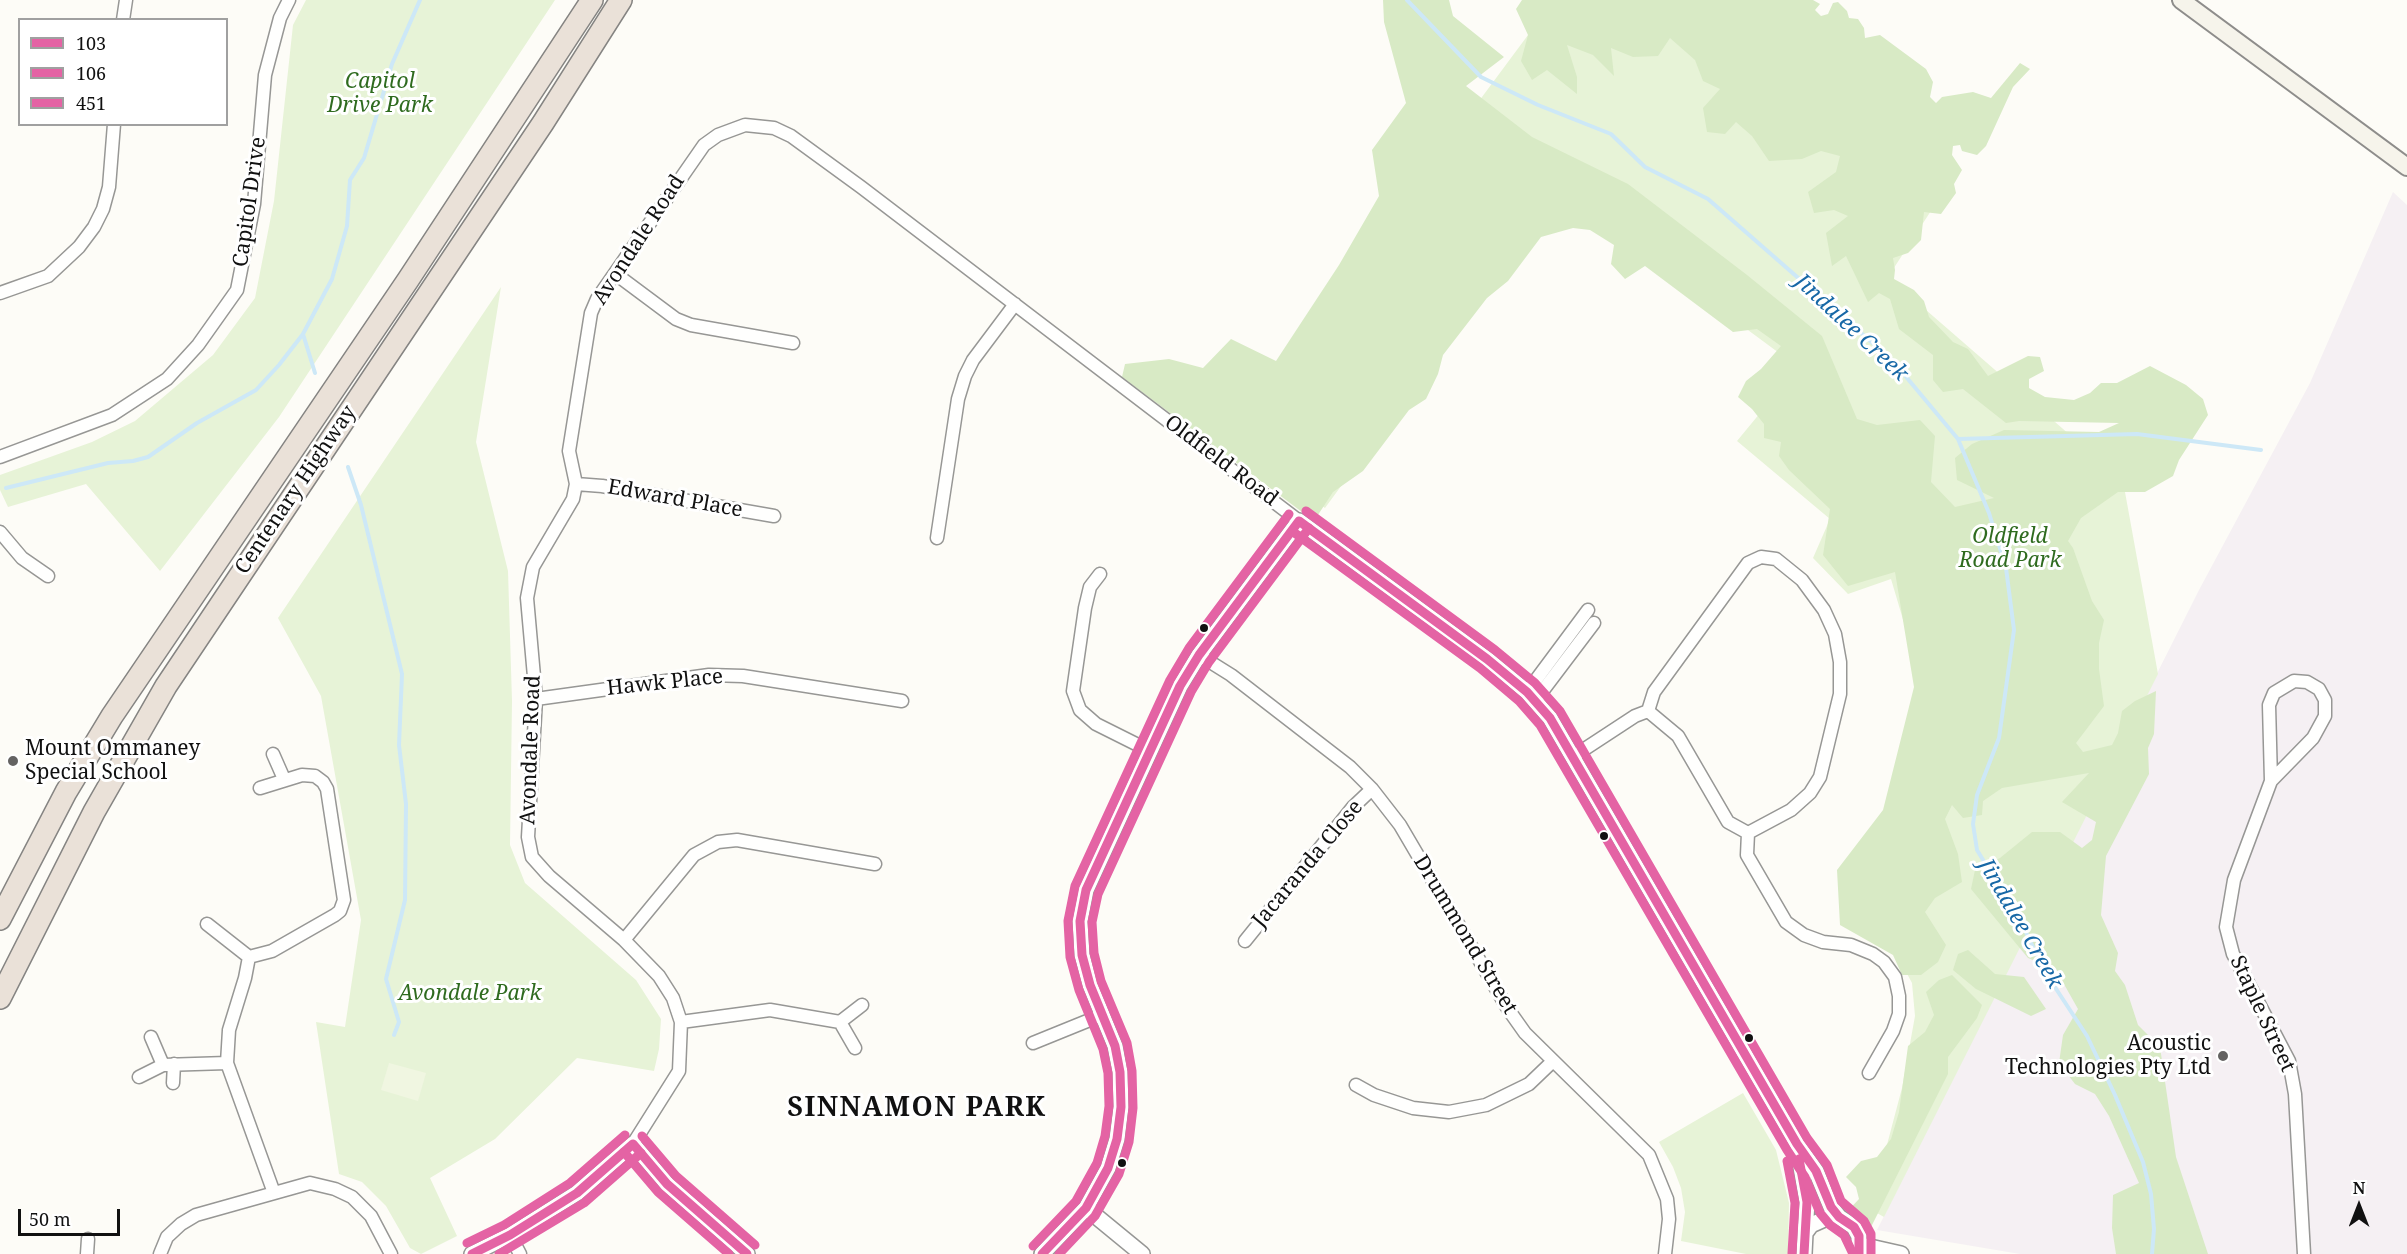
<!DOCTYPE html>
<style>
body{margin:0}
#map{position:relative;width:2407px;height:1254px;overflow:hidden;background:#fdfcf7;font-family:"Noto Serif",serif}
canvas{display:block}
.legend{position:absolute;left:18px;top:18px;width:210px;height:108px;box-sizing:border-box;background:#fff;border:2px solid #a0a0a0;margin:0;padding:8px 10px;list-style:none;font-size:18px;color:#111}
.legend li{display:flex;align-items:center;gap:12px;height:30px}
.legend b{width:30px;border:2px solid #a0a0a0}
.north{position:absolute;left:2329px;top:1176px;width:60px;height:60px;-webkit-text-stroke:4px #fff;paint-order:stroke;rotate:0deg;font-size:16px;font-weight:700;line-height:24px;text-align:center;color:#111}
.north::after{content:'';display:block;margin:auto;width:21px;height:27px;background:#111;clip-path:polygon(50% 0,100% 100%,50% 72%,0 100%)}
.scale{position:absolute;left:18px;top:1209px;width:102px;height:27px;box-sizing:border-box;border:3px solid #111;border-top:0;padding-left:8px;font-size:18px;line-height:21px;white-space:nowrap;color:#111;-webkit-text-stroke:4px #fff;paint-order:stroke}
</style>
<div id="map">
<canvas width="2407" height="1254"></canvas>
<ul class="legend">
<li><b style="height:8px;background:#e463a4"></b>103</li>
<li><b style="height:8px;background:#e463a4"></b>106</li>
<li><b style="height:8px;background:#e463a4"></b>451</li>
</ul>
<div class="north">N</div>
<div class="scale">50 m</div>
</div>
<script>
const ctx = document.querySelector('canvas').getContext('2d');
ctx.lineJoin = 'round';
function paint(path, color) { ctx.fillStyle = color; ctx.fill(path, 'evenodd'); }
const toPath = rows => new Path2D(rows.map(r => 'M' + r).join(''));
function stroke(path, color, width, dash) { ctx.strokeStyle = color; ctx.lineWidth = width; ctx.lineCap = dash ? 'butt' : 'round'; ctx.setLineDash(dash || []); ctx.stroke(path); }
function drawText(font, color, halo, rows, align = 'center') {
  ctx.font = font + ' "Noto Serif",serif'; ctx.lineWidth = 6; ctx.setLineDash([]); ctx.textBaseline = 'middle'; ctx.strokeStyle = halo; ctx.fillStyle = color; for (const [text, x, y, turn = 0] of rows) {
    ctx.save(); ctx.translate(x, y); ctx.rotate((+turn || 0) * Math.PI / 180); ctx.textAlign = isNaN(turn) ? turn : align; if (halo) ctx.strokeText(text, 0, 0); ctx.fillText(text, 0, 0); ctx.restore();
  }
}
const industrial = toPath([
 [2393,192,2407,205,2407,1254,2020,1254,1877,1230,2199,590,2310,383]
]);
const green = toPath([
 [306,0,555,0,279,417,160,571,86,484,8,507,0,490,0,475,92,442,135,421,213,355,255,298,274,201,293,25],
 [1654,0,1940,197,1888,277,2123,481,2158,674,1884,1217,1870,1209,1902,1088,1915,1016,1912,983,1890,942,1881,836,1920,677,1891,579,1848,594,1813,558,1830,519,1737,441,1798,367,1599,220,1536,220,1325,508,1229,438,1528,35],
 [501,287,476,442,508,571,512,701,510,845,525,883,636,980,661,1019,659,1049,654,1071,577,1058,495,1139,430,1178,457,1236,421,1254,410,1248,386,1206,362,1182,339,1174,316,1022,345,1027,361,920,321,696,278,618],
 [1743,1093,1776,1150,1789,1203,1788,1254,1746,1254,1681,1241,1685,1212,1681,1188,1673,1167,1659,1142]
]);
const forest = toPath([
 [1383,0,1449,0,1453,16,1504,57,1466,86,1532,137,1628,184,1747,275,1822,336,1857,419,1877,425,1920,420,1935,436,1931,482,1955,507,1994,498,1957,480,1955,458,1972,444,2004,430,2099,432,2119,423,2019,421,2006,423,1963,389,1943,392,1933,380,1933,355,1899,329,1890,299,1879,293,1868,302,1846,256,1832,266,1826,233,1848,216,1834,210,1814,213,1808,192,1836,172,1840,156,1821,151,1802,159,1769,161,1752,136,1736,122,1725,134,1707,132,1703,108,1720,89,1703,81,1695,60,1670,38,1658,56,1633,57,1611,48,1614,76,1593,55,1567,45,1577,77,1577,94,1547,70,1532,80,1521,61,1528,35,1516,9,1522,0,1813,0,1820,4,1815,10,1821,16,1828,14,1833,3,1838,2,1847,11,1849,18,1858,19,1864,28,1865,38,1880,35,1926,69,1933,82,1930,97,1936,103,1942,97,1973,92,1991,98,2020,63,2030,69,2013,87,1986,146,1977,155,1962,151,1960,145,1953,146,1952,155,1962,170,1954,184,1956,193,1941,214,1924,212,1921,240,1908,253,1893,258,1895,270,1894,279,1914,290,1924,301,1929,317,1953,342,1968,349,1988,376,2028,356,2040,357,2044,371,2029,379,2029,388,2045,397,2074,400,2090,393,2101,383,2117,383,2150,366,2186,385,2203,399,2208,415,2179,460,2173,476,2145,492,2118,492,2081,518,2068,541,2073,548,2092,601,2104,620,2099,643,2099,669,2104,706,2076,743,2083,752,2112,745,2118,733,2122,711,2135,701,2156,691,2154,734,2148,748,2149,774,2106,856,2101,915,2118,953,2115,971,2125,985,2138,1025,2160,1047,2176,1157,2208,1254,2116,1254,2112,1228,2113,1195,2139,1183,2109,1116,2095,1094,2075,1084,2059,1063,2063,1035,2078,1009,2056,970,2028,958,1971,889,1975,870,2000,858,2032,832,2060,832,2082,848,2092,840,2096,822,2062,802,2089,773,2002,788,1983,801,1982,815,1963,818,1952,805,1945,819,1958,854,1962,882,1935,898,1925,912,1946,945,1938,962,1921,975,1902,975,1893,955,1840,925,1837,870,1883,810,1914,687,1895,572,1848,586,1823,555,1830,509,1789,470,1779,456,1781,442,1764,438,1764,424,1752,409,1738,397,1746,381,1761,369,1781,346,1757,329,1733,332,1645,266,1625,279,1611,264,1614,245,1590,230,1573,228,1541,237,1508,281,1487,298,1443,355,1438,374,1426,399,1409,410,1363,471,1333,492,1314,521,1122,377,1125,364,1169,359,1203,368,1231,339,1276,361,1339,265,1379,196,1372,150,1406,103,1384,22],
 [1968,950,1995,974,2024,977,2046,1009,2031,1016,1976,989,1953,970,1958,954],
 [1952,975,1982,1005,1977,1018,1948,1057,1948,1074,1867,1235,1843,1216,1859,1199,1856,1187,1846,1177,1861,1161,1877,1157,1891,1139,1899,1112,1908,1046,1925,1032,1934,1015,1926,992,1939,980]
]);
const pitch = toPath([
 [389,1063,426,1073,418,1101,381,1090]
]);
const stream = toPath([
 [1407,0,1481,77,1538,105,1611,134,1645,167,1708,199,1892,360,1958,439,1989,513,2006,568,2014,630,1999,738,1977,795,1973,824,1977,850,2021,922,2045,972,2087,1036,2115,1095,2143,1162,2151,1194,2154,1229,2152,1254],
 [303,334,315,373],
 [1958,439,2137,434,2261,450],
 [348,467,361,505,402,674,399,745,406,804,405,900,386,979,399,1022,394,1035],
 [6,488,108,463,133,461,148,457,197,423,256,390,279,365,303,334,332,279,347,226,350,180,364,158,392,64,420,0]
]);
const minor = toPath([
 [123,20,126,0],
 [617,275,676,319,691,325,793,343],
 [0,293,48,276,79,247,94,227,103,209,109,187,114,124],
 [0,457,112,415,167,379,198,345,237,290,254,204,265,75,280,18,289,0],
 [576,484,602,486,774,516],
 [0,532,22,558,48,576],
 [937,538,958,399,965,376,973,360,1015,304],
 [1100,574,1090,587,1085,608,1073,691,1080,710,1096,724,1150,751],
 [1199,655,1231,675,1350,767,1372,789,1400,825,1508,1009,1525,1033,1649,1155,1667,1199,1669,1219,1665,1254],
 [1527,692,1588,610],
 [536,699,709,675,743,676,902,701],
 [1535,701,1594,623],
 [1648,711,1678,736,1728,822,1748,833,1747,855,1786,922,1804,935,1823,942,1851,945,1873,954,1884,962,1895,977,1899,996,1899,1014,1893,1031,1869,1073],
 [273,754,284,779],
 [1574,756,1635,716,1648,711,1654,692,1748,563,1761,557,1776,559,1802,580,1824,610,1835,634,1840,662,1840,694,1820,777,1810,793,1791,810,1748,833],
 [2271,781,2269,705,2274,693,2294,681,2307,682,2319,689,2325,700,2325,716,2313,738,2271,781,2234,880,2226,927,2233,954,2289,1061,2295,1094,2304,1254],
 [260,788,302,775,315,776,323,782,327,789,344,900,340,911,335,915,272,951,249,957,245,978,229,1030,227,1063,274,1193],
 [207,924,249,957],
 [624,940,694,855,718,842,737,840,875,864],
 [1245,941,1353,807,1372,789],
 [681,1022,770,1010,840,1022],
 [1033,1043,1102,1015],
 [855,1048,840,1022,862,1005],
 [163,1065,227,1063],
 [139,1077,163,1065,151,1037],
 [173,1083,174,1064],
 [1356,1085,1374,1095,1413,1108,1449,1112,1486,1105,1529,1084,1552,1062],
 [633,1144,679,1071,681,1022,673,998,659,976,624,940,549,876,532,857,528,837,536,699,527,598,533,567,573,499,576,484,569,451,591,313,597,299,704,145,718,135,745,125,774,128,791,136,861,187,1299,521],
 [510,1235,520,1254],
 [87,1254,88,1239],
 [160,1254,167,1237,181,1224,196,1215,310,1183,335,1189,352,1197,371,1216,391,1254]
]);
const tertiary = toPath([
 [1798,1150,1807,1202,1805,1233],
 [1086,1208,1142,1254],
 [1861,1245,1901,1254],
 [472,1254,510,1235,577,1193,633,1144,667,1184,747,1254],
 [1042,1254,1086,1208,1108,1168,1117,1139,1121,1107,1120,1072,1115,1046,1090,985,1082,955,1080,921,1086,890,1180,686,1199,655,1299,521,1487,659,1527,692,1550,718,1797,1144,1816,1171,1831,1207,1839,1217],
 [1804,1254,1805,1233,1811,1225,1829,1217,1839,1217,1854,1227,1859,1236,1859,1254]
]);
const secondary = toPath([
 [2181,0,2407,167]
]);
const motorway = toPath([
 [0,919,66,792,112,716,408,280,592,0],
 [0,998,94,812,166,686,543,123,621,0]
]);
const bus1 = toPath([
 [1299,521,1487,659,1527,692,1550,718,1797,1144,1816,1171,1831,1207,1839,1217,1854,1227,1859,1236,1859,1254],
 [633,1144,667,1184,747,1254],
 [1799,1159,1807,1202,1804,1254],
 [472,1254,510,1235,577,1193,633,1144],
 [1042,1254,1086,1208,1108,1168,1117,1139,1121,1107,1120,1072,1115,1046,1090,985,1082,955,1080,921,1086,890,1180,686,1199,655,1299,521]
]);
const bus2 = toPath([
 [1292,531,1480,668,1519,701,1540,725,1787,1150,1805,1177,1820,1213,1830,1225,1844,1235,1853,1254],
 [624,1152,658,1192,729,1254],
 [1787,1161,1795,1203,1792,1253],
 [499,1254,584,1203,641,1153],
 [1059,1254,1095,1216,1119,1174,1129,1142,1133,1108,1132,1071,1127,1043,1101,981,1094,953,1092,922,1098,894,1191,692,1209,662,1309,528]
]);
const bus3 = toPath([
 [1306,511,1495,650,1535,683,1560,711,1807,1138,1827,1165,1841,1201,1864,1221,1871,1234,1871,1254],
 [642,1136,676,1176,755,1245],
 [467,1243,504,1225,570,1183,625,1135],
 [1033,1246,1076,1201,1097,1163,1105,1136,1109,1106,1108,1073,1103,1049,1079,990,1070,957,1068,921,1075,886,1170,680,1189,648,1289,514]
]);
const markers = [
 [1204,628,5,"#111"],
 [13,761,6,"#646362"],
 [1604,836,5,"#111"],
 [1749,1038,5,"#111"],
 [2223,1056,6,"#646362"],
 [1122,1163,5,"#111"]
];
const parkNames = [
 ["Capitol",380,82],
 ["Drive Park",380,106],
 ["Oldfield",2010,537],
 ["Road Park",2010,561],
 ["Avondale Park",470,994]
];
const streetNames = [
 ["Capitol Drive",250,202,-82],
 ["Avondale Road",639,240,-57],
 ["Oldfield Road",1221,461,37],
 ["Centenary Highway",296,490,-56],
 ["Edward Place",675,499,10],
 ["Hawk Place",665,683,-6],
 ["Avondale Road",531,750,-88],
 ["Jacaranda Close",1308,864,-50],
 ["Drummond Street",1465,935,59],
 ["Staple Street",2262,1014,65]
];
const poiNames = [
 ["Mount Ommaney",25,749],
 ["Special School",25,773],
 ["Acoustic",2211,1044,"right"],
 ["Technologies Pty Ltd",2211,1068,"right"]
];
const waterNames = [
 ["Jindalee Creek",1851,328,43],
 ["Jindalee Creek",2020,924,60]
];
const districtNames = [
 ["SINNAMON PARK",917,1108]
];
paint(industrial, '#f5f0f3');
paint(green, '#e7f3d7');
paint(forest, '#d8eac5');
paint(pitch, '#f0f6e1');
stroke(stream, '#cde8f7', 4);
stroke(minor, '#979795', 15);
stroke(tertiary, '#979795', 18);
stroke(secondary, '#8e8d8b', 20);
stroke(motorway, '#858482', 24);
stroke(minor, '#fffffe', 12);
stroke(tertiary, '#fffffe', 15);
stroke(secondary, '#f6f4eb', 16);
stroke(motorway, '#eae1d8', 21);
stroke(bus1, '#e463a4', 9);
stroke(bus2, '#e463a4', 9);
stroke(bus3, '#e463a4', 9);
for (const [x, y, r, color] of markers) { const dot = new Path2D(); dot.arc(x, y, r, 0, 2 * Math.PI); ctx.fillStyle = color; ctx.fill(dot); stroke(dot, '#fff', 2); }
drawText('italic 21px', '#2f6b1f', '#fff', parkNames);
drawText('21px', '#111', '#fff', streetNames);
drawText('21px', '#111', '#fff', poiNames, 'left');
drawText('italic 22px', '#1768a6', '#fff', waterNames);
ctx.letterSpacing = '1.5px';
drawText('bold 27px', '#111', '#fff', districtNames);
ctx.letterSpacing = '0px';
</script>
